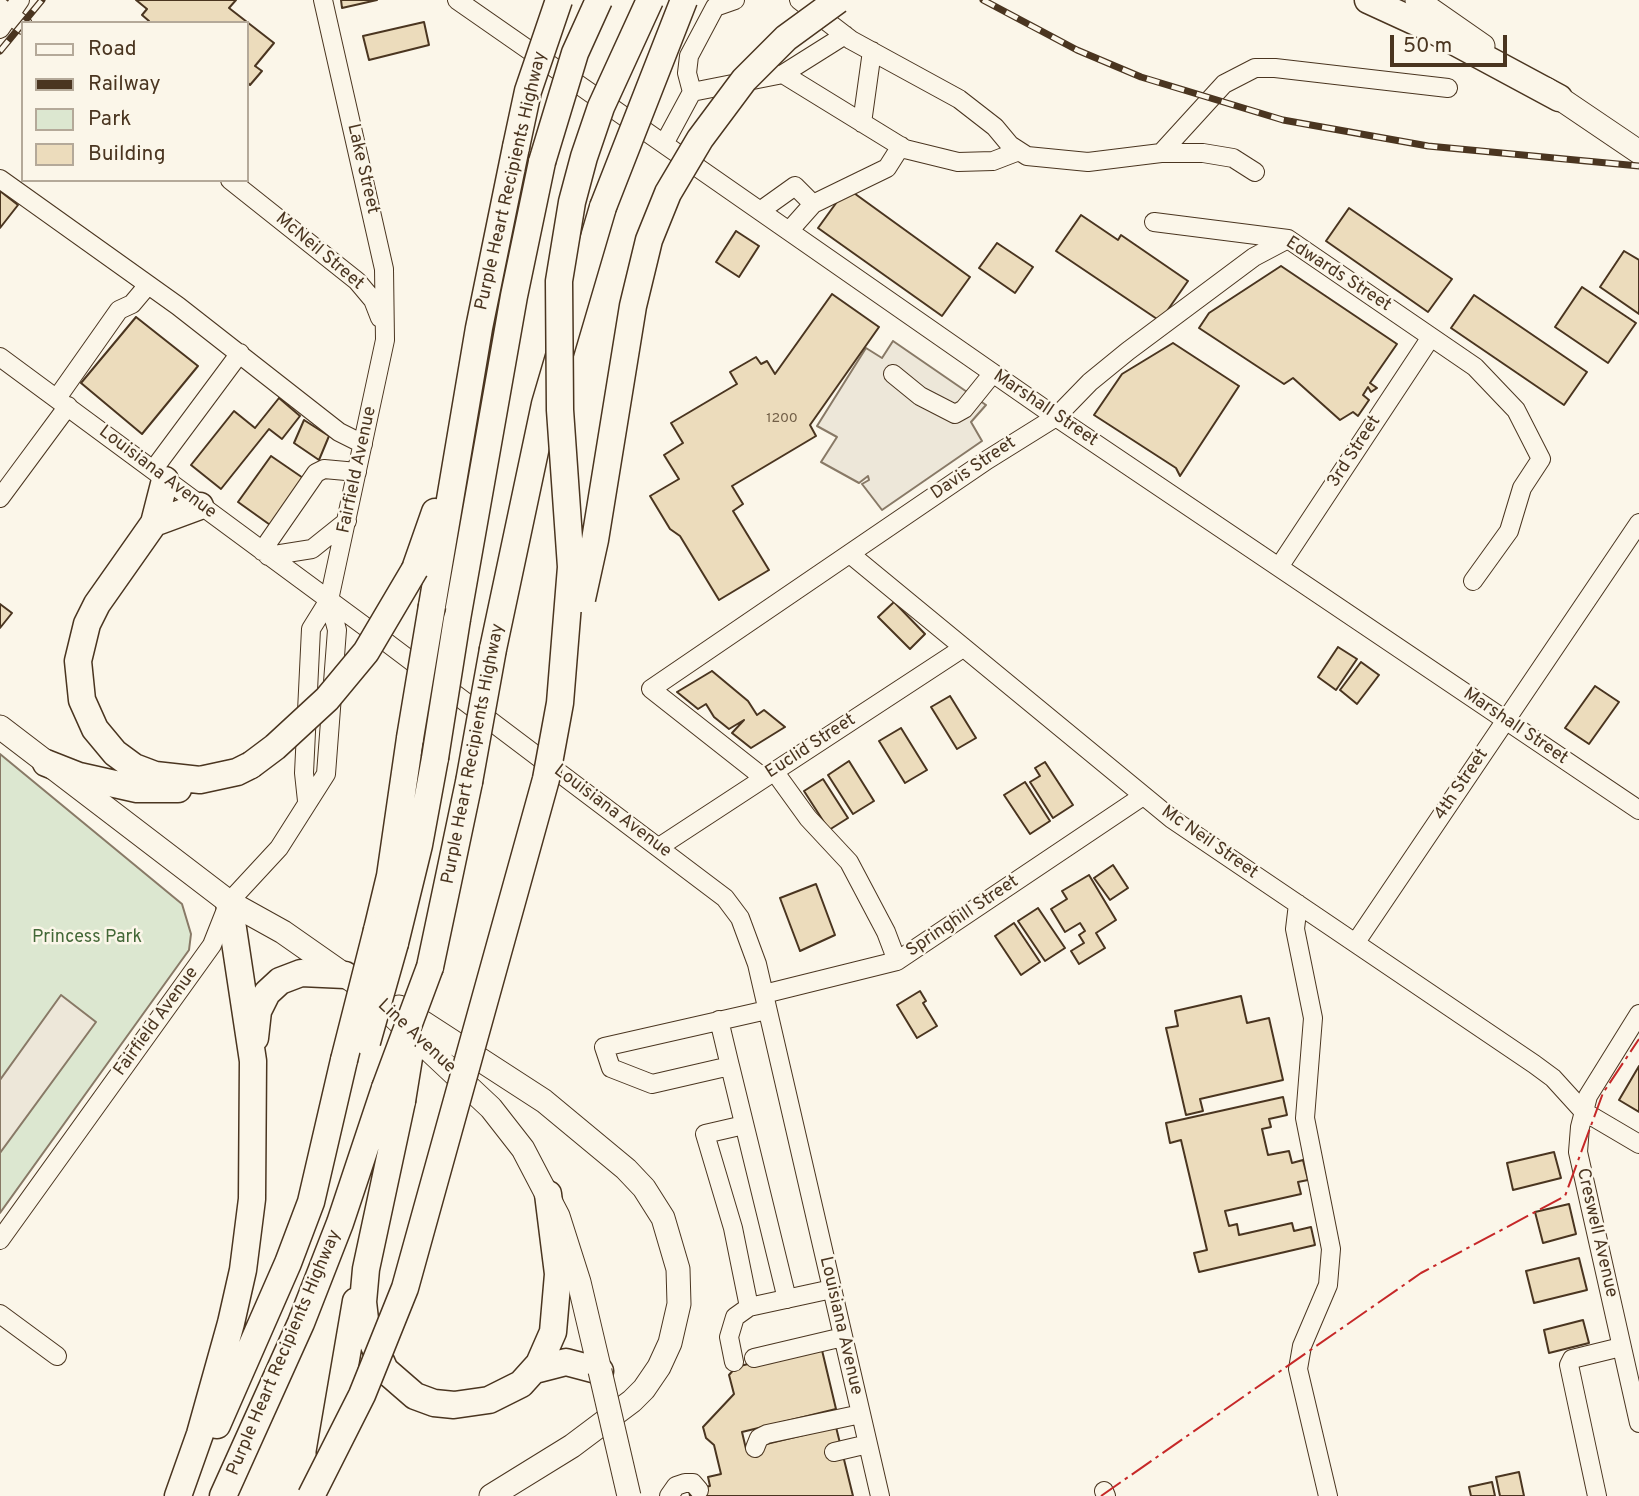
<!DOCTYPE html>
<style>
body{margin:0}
#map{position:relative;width:1639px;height:1496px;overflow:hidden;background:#fbf6e9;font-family:Overpass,sans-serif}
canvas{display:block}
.legend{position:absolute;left:21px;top:21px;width:228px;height:161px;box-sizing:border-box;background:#fbf6e9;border:2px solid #b4a999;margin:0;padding:9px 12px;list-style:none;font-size:21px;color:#4a3520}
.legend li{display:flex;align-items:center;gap:14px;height:35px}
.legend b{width:35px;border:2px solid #b4a999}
.scale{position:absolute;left:1390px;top:35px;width:117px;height:32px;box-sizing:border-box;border:4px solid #4a3520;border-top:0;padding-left:9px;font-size:21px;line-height:24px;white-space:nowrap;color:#4a3520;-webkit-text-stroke:5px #fbf6e9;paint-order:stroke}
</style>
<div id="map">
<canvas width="1639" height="1496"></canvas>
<ul class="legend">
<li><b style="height:9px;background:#fbf6e9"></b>Road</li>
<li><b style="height:9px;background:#4a3520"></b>Railway</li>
<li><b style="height:19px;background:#dce7d0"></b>Park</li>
<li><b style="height:19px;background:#ecdcbc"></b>Building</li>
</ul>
<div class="scale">50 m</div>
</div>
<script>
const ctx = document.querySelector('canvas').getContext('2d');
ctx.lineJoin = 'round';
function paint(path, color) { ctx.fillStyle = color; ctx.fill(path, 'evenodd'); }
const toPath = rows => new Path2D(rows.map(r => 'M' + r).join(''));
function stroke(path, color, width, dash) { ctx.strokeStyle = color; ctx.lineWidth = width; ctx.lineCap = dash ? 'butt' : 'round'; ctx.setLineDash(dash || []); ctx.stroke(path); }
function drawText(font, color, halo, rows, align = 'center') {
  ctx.font = font + ' Overpass,sans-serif'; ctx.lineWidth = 5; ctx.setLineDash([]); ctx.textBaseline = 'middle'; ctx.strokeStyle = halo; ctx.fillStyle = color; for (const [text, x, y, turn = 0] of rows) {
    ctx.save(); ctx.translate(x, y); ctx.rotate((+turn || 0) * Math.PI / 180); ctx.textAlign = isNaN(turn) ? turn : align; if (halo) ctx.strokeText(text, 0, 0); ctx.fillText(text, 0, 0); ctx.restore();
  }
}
const green = toPath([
 [0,754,182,904,191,934,189,950,0,1213,0,754]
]);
const parking = toPath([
 [893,341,986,405,971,422,982,441,882,510,862,484,869,480,868,476,859,483,821,462,837,437,817,426,866,348,882,358,893,341],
 [61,995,96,1022,0,1153,0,1080,61,995]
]);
const building = toPath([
 [136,0,236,0,229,8,274,43,255,66,262,71,250,85,247,82,247,23,148,23,149,21,142,15,147,9,136,0],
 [341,0,377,0,342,8,341,0],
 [424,22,429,45,369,60,363,36,424,22],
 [847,188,970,277,942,316,818,228,847,188],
 [0,191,18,205,0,228,0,191],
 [1349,208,1452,279,1428,312,1326,241,1349,208],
 [1081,215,1118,240,1121,235,1188,281,1160,321,1056,251,1081,215],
 [736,231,759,246,739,277,716,262,736,231],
 [997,243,1033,267,1015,293,979,268,997,243],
 [1624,251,1639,260,1639,314,1600,287,1624,251],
 [1281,266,1397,344,1370,383,1377,388,1371,392,1368,387,1363,395,1369,400,1358,416,1353,412,1340,420,1293,378,1284,384,1199,328,1209,313,1281,266],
 [1582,287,1636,323,1608,363,1555,327,1582,287],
 [832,294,879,327,810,425,816,436,732,486,743,504,733,511,769,570,719,600,680,536,670,529,650,496,679,479,664,455,683,443,671,423,737,384,730,372,756,357,761,364,767,361,775,374,832,294],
 [1474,295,1587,372,1564,405,1451,328,1474,295],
 [136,317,198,366,142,434,81,383,136,317],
 [1173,343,1239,386,1180,476,1176,468,1094,415,1122,374,1173,343],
 [279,398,300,416,282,439,269,429,221,489,191,465,234,411,255,428,279,398],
 [304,420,329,436,319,460,294,443,304,420],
 [271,456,306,480,273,527,238,502,271,456],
 [894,602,925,634,910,649,878,617,894,602],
 [0,604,12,613,0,628,0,604],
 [1338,647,1357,659,1336,690,1318,677,1338,647],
 [1361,662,1379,675,1357,704,1340,690,1361,662],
 [712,671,748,701,757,715,764,710,785,727,751,748,732,733,744,720,729,729,714,717,706,704,698,709,677,692,712,671],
 [1595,686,1619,702,1589,744,1565,728,1595,686],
 [950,696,976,738,957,749,931,707,950,696],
 [901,728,927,770,905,783,879,741,901,728],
 [849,761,874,801,853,814,828,775,849,761],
 [1045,762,1073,805,1053,818,1030,782,1040,776,1035,768,1045,762],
 [823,779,848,818,829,830,804,791,823,779],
 [1025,782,1050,821,1030,834,1004,795,1025,782],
 [1113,865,1128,888,1110,900,1094,878,1113,865],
 [1089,875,1116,920,1096,933,1105,948,1079,964,1071,951,1084,943,1079,935,1085,931,1080,923,1065,932,1051,909,1067,899,1062,891,1089,875],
 [816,884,835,935,800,951,780,898,816,884],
 [1038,908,1065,948,1045,961,1018,921,1038,908],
 [1014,923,1040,962,1021,975,995,936,1014,923],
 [920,991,926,1001,923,1003,937,1026,917,1038,897,1005,920,991],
 [1241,996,1247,1023,1269,1018,1283,1080,1200,1099,1203,1111,1186,1115,1166,1028,1178,1026,1175,1011,1241,996],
 [1639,1066,1639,1112,1619,1100,1639,1066],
 [1283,1097,1287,1115,1269,1119,1271,1127,1262,1129,1268,1155,1289,1151,1292,1163,1303,1160,1308,1180,1298,1182,1301,1194,1225,1211,1229,1226,1237,1224,1239,1235,1292,1223,1294,1231,1311,1227,1315,1245,1199,1272,1194,1253,1207,1250,1181,1140,1170,1143,1166,1123,1283,1097],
 [1554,1152,1561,1178,1513,1190,1507,1163,1554,1152],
 [1569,1204,1576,1234,1543,1243,1535,1212,1569,1204],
 [1579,1258,1587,1290,1534,1303,1526,1271,1579,1258],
 [1583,1320,1589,1343,1549,1353,1544,1330,1583,1320],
 [821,1346,836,1409,742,1432,746,1449,836,1427,853,1496,690,1496,689,1490,710,1486,708,1477,721,1474,714,1445,706,1438,703,1427,734,1394,729,1375,736,1367,821,1346],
 [1519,1472,1524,1496,1500,1496,1496,1477,1519,1472],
 [1492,1482,1495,1496,1471,1496,1469,1487,1492,1482]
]);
const minor = toPath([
 [457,0,1056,417,1639,810],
 [735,0,715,7,689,56,687,73,692,92,783,74,905,149,958,162,993,161,1019,151],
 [799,0,851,40,959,99,995,127,1010,145,1027,156,1088,162,1161,153,1203,153,1233,158,1255,172],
 [0,7,23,25],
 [0,29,20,0],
 [783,74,845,35],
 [862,123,872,51],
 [664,144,692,92],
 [1161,153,1224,84,1255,68,1275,68,1448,88],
 [0,179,178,306,339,432,363,444],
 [230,180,357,281,373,300,380,318],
 [813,204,887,168,901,146],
 [760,211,795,186,813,204,789,231],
 [1154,222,1288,239,1475,367,1516,410,1541,459,1522,488,1509,531,1473,581],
 [0,357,386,642,725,898,740,918,757,964,880,1496],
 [893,374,920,396,955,414,964,409,993,373],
 [57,398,119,310,132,304,148,285],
 [153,470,240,353],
 [0,498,68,406],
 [262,551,316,473,324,469,357,472],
 [850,554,1172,819,1534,1064,1553,1078,1583,1111,1639,1144],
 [268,556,312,549,347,521],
 [1279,567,1431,337],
 [774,771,808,818,849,862,886,932,897,961],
 [764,778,651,689,987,460,1056,417,1090,382,1128,351,1254,257,1288,239],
 [307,801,304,773,311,629,329,600,385,340,384,269,323,0],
 [659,847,963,648],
 [1298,904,1295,929,1313,1018,1305,1118,1331,1249,1328,1285,1302,1346,1298,1369,1328,1496],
 [1356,942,1639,523],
 [764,994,897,961,1143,796],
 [767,1010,604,1047,611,1068,652,1084,730,1066,787,1299],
 [1639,1014,1588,1096,1580,1127,1578,1152,1639,1423],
 [719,1020,730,1066],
 [744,1125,705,1134,733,1228,749,1307,832,1289],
 [0,1240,212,945,229,902,279,848,326,774,337,630,329,600],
 [0,1314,57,1356],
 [754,1358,843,1337],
 [734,1362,729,1337,735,1317,749,1307],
 [755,1448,759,1438,767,1434,861,1414],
 [834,1452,868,1444],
 [1104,1491,1106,1496],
 [669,1496,676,1486,685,1483,693,1483,699,1490],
 [1597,1496,1569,1365,1572,1359,1621,1347]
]);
const major = toPath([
 [1417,0,1483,46],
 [1546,89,1639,152],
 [0,727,229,902,283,932,363,988,491,1108,523,1149,558,1216,579,1282,600,1371],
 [399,1007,544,1101,626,1169,644,1188,663,1218,678,1269,679,1304,670,1343,659,1367,644,1389,632,1401,572,1446,491,1496]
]);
const highway = toPath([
 [1368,0,1429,28,1559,98],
 [165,480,154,523,97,604,87,624,78,661,82,700,95,729,115,753,134,767,155,775,200,780,237,772,251,765],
 [154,523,200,506],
 [415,569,435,512],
 [432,606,479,328,516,147],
 [457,619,514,296,542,162],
 [493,649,545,404,603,207],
 [46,763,79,776,137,789,178,789],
 [377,930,390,876,410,738],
 [395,943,419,845,435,758],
 [430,967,469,782],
 [255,1038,258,1011,267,993,280,981,301,973,345,975],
 [402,1101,366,1269,363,1302,366,1328,385,1370,415,1396,434,1403,454,1405,489,1400,521,1384,539,1364,553,1332,558,1274,548,1194],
 [535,1370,566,1362,600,1371],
 [217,1425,288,1263,311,1202,344,1060],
 [330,1453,356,1301],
 [178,1496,200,1434,231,1323,243,1270,252,1199,253,1061,229,902],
 [223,1496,301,1323,340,1223,385,1088]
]);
const rail = toPath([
 [983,0,1077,50,1141,77,1283,120,1428,146,1639,166],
 [0,51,42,0]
]);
const majorBridge = toPath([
 [600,1371,629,1496]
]);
const highwayBridge = toPath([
 [516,147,528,91,559,0],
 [542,162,575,53,599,0],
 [603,207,684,0],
 [582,599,595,540,633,306,649,240,668,193,700,139,744,80,786,38,838,0],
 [410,738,432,606],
 [435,758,457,619],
 [251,765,275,747,327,699,366,652,415,569],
 [469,782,493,649],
 [367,1042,395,943],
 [344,1060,377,930],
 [385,1088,430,967],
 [402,1101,409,1058],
 [311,1496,362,1395,405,1288,546,779,560,703,571,567,560,410,559,281,572,202,584,157,601,107,650,0]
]);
const power = toPath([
 [1101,1496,1421,1273,1565,1196,1603,1093,1639,1039]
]);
const numberNames = [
 ["1200",782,419]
];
const streetNames = [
 ["Lake Street",362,169,77],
 ["Purple Heart Recipients Highway",512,181,-77],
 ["McNeil Street",319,252,40],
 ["Edwards Street",1338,275,33],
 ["Marshall Street",1045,409,34],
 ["3rd Street",1355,452,-57],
 ["Davis Street",974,469,-34],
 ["Fairfield Avenue",358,470,-78],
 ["Louisiana Avenue",157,473,37],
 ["Marshall Street",1515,727,34],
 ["Euclid Street",811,747,-33],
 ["Purple Heart Recipients Highway",474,754,-79],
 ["4th Street",1462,785,-56],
 ["Louisiana Avenue",612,812,37],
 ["Mc Neil Street",1209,843,35],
 ["Springhill Street",963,917,-34],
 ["Fairfield Avenue",157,1022,-54],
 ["Line Avenue",416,1037,43],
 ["Creswell Avenue",1596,1233,77],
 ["Louisiana Avenue",840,1326,77],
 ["Purple Heart Recipients Highway",285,1353,-67]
];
const parkNames = [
 ["Princess Park",87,938]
];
paint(green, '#dce7d0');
stroke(green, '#887966', 2);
paint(parking, '#ede7d9');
stroke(parking, '#887966', 2);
paint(building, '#ecdcbc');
stroke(building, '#4a3520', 2);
stroke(minor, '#4a3520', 20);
stroke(major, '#4a3520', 25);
stroke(highway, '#4a3520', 29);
stroke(minor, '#fbf6e9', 18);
stroke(major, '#fbf6e9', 23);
stroke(highway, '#fbf6e9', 26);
stroke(rail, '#4a3520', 7);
stroke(rail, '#fbf6e9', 4.5, [13]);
stroke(majorBridge, '#4a3520', 25, []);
stroke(highwayBridge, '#4a3520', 29, []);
stroke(majorBridge, '#fbf6e9', 23);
stroke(highwayBridge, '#fbf6e9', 26);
stroke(power, '#c62828', 2, [24, 5, 3.5, 5]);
drawText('14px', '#725f47', null, numberNames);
drawText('18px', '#4a3520', '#fbf6e9', streetNames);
drawText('18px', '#436837', '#fbf6e9', parkNames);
</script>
